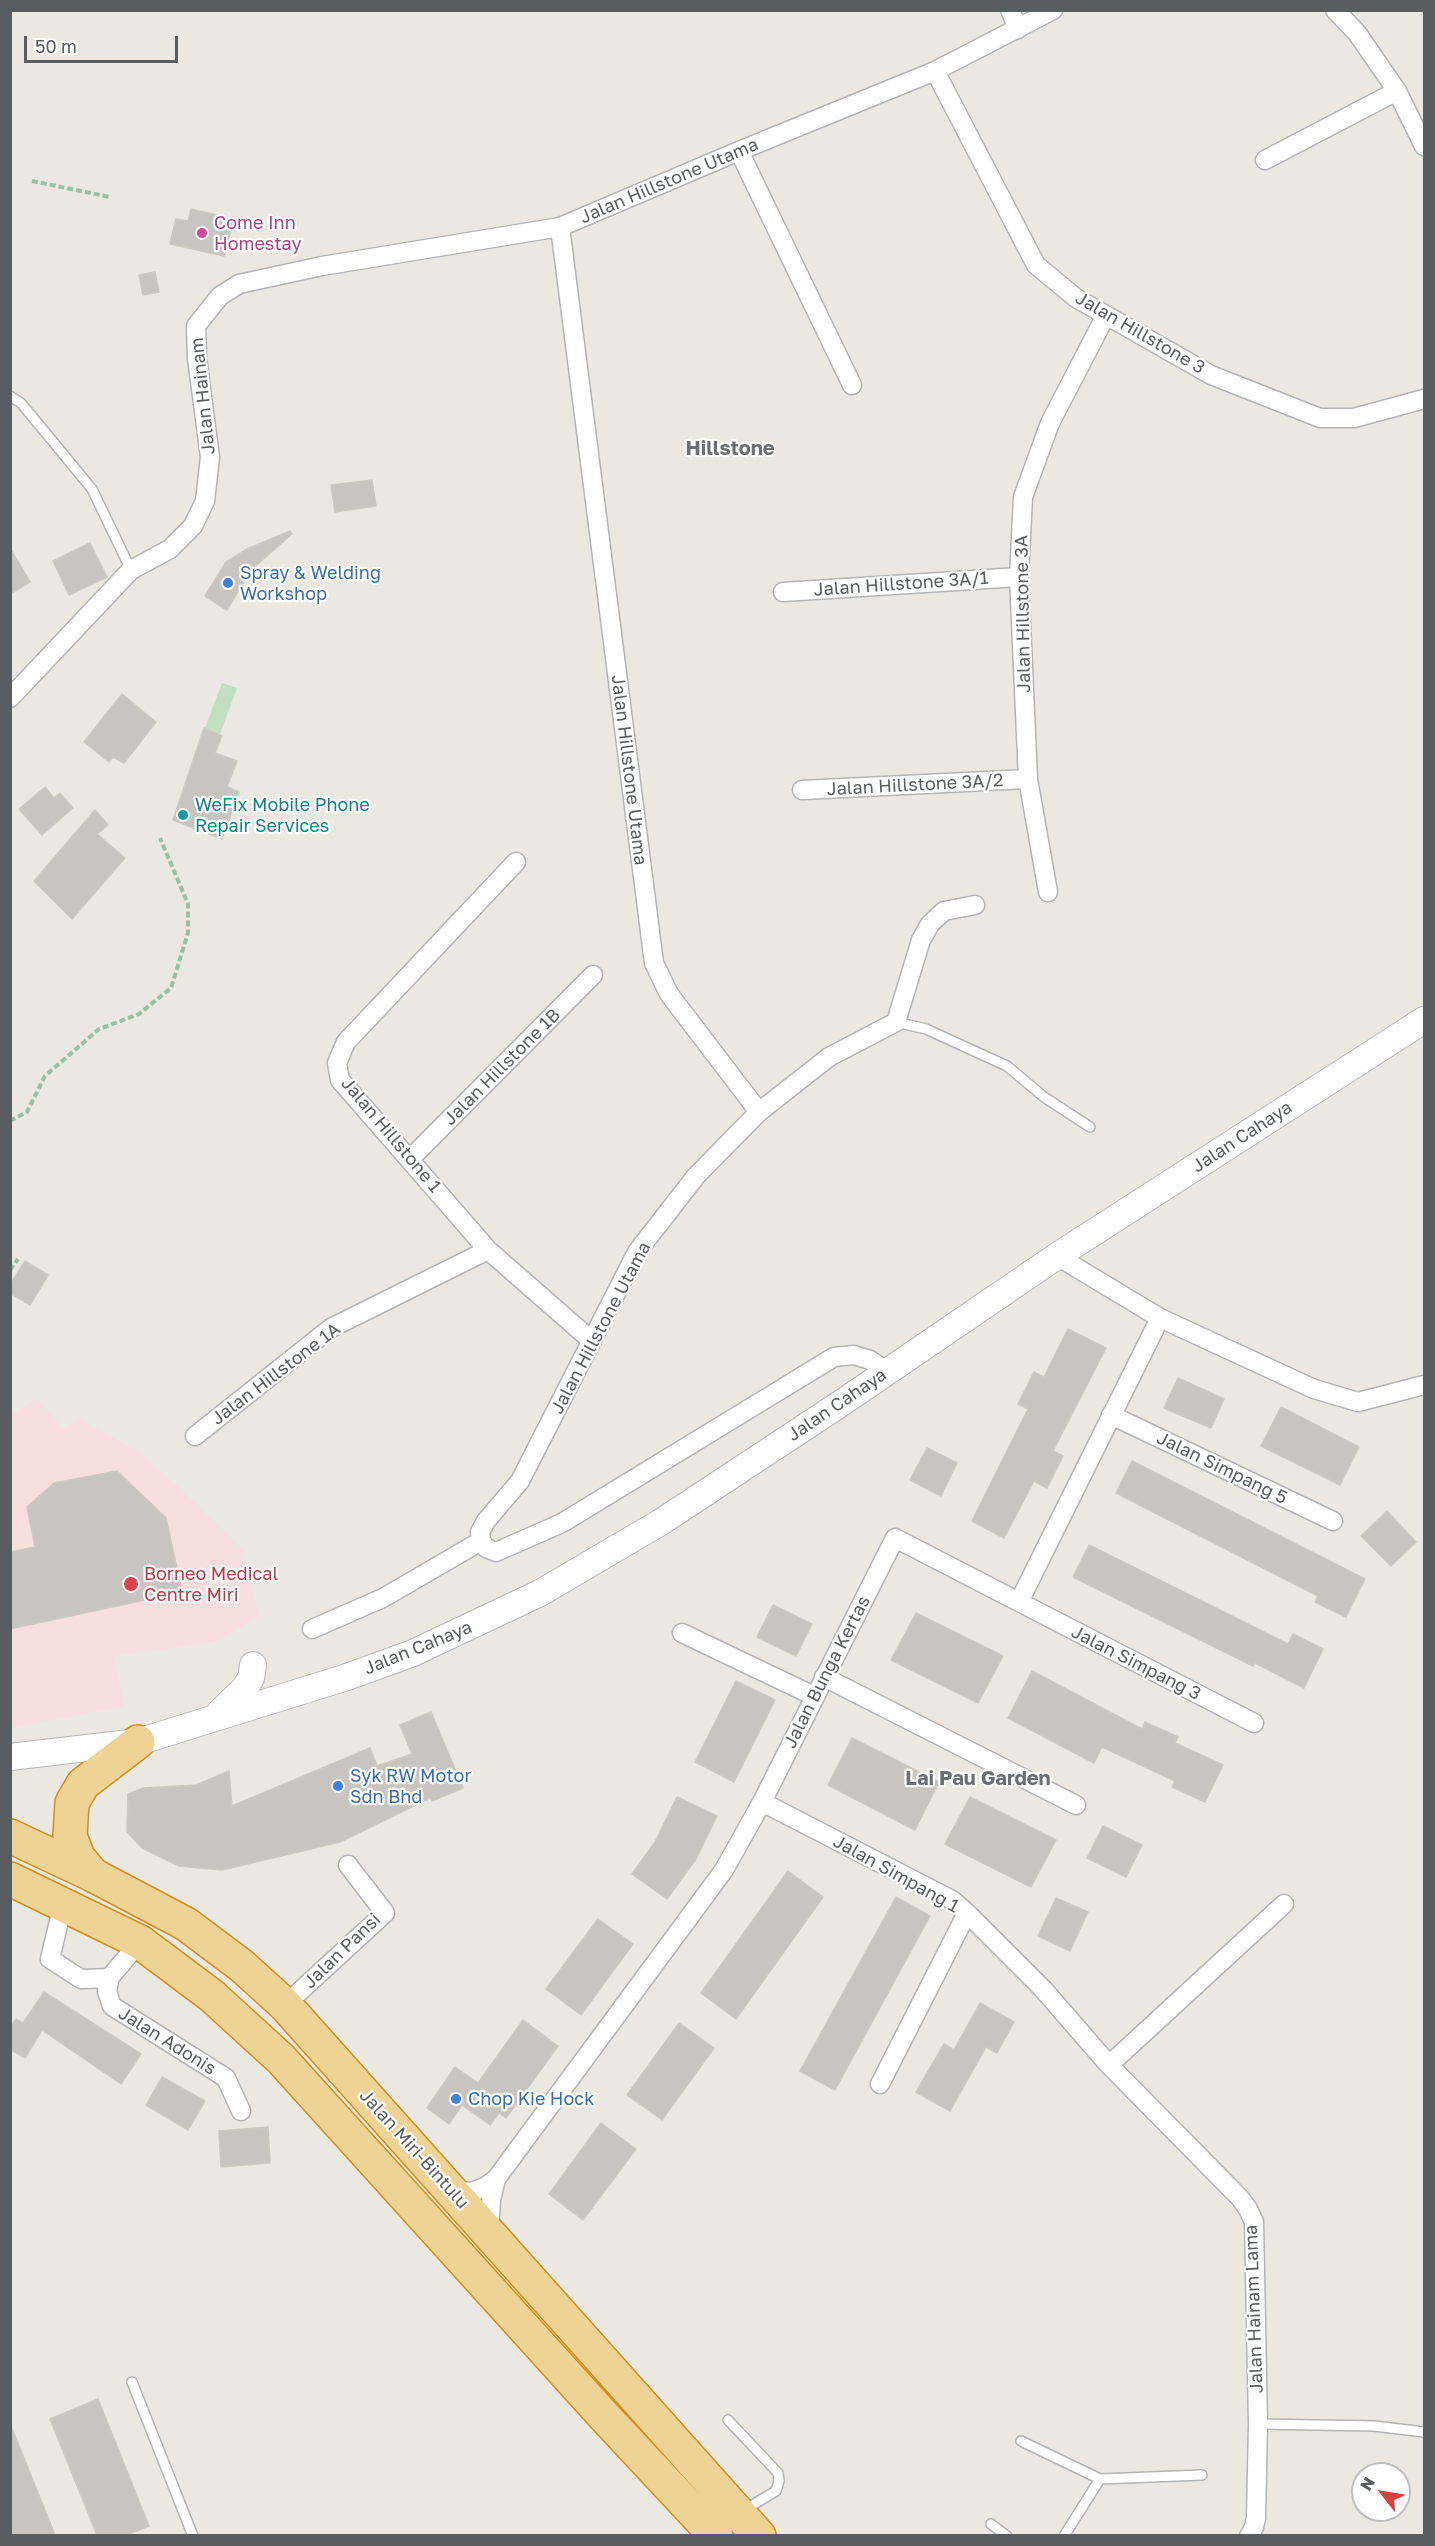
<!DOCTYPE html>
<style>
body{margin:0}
#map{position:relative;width:1435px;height:2546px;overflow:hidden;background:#ebe8e1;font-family:"Golos Text",sans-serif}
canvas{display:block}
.frame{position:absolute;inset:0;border:12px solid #5a5d60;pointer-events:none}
.north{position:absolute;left:1351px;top:2462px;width:60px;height:60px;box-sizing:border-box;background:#fff;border:2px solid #bdbebf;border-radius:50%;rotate:301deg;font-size:16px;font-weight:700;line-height:24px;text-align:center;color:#5a5d60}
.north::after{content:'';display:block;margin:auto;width:21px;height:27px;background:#d3433f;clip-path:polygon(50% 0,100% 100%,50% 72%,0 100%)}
.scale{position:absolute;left:24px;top:36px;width:154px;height:27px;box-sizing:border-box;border:3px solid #5a5d60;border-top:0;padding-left:8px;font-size:18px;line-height:21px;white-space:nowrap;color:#5a5d60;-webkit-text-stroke:4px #fff;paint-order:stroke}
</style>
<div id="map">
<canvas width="1435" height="2546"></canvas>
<div class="frame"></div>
<div class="north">N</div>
<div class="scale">50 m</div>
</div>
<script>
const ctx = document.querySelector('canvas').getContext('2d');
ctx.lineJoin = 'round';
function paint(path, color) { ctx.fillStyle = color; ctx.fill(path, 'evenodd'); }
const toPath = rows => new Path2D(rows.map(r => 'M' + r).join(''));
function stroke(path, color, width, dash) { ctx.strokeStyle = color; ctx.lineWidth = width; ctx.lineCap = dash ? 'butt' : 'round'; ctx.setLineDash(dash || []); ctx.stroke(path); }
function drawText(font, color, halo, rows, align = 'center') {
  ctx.font = font + ' "Golos Text",sans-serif'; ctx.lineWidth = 4.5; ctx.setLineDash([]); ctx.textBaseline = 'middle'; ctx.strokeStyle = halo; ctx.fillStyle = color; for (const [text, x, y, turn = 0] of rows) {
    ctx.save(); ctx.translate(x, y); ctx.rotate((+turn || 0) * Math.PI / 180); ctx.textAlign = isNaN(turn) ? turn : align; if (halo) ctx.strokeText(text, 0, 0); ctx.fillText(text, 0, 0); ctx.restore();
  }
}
const medical = toPath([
 [37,1399,63,1428,80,1419,141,1453,180,1488,243,1550,259,1617,216,1642,114,1656,124,1706,18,1727,11,1727,10,1416]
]);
const green = toPath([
 [222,683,237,688,220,734,205,728]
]);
const building = toPath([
 [191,209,234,219,224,256,170,244,176,219,188,221,191,209],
 [155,272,159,292,143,295,139,275,155,272],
 [372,480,376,506,335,512,331,485,372,480],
 [290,531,292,534,250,571,227,610,205,596,226,562,247,549,290,531],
 [90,543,107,577,69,595,53,561,90,543],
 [10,548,30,582,10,594,10,548],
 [122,694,156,722,124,763,113,757,109,762,84,742,122,694],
 [204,728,222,736,215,753,237,761,227,787,239,792,222,839,173,820,204,728],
 [45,787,54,798,60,793,73,808,42,835,19,809,45,787],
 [95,810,108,825,97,834,125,858,72,919,34,881,95,810],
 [25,1261,48,1275,30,1305,10,1293,10,1285,25,1261],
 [1068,1329,1106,1348,1053,1451,1063,1456,1047,1488,1034,1481,1004,1538,972,1521,1028,1409,1018,1404,1034,1372,1044,1377,1068,1329],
 [1178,1378,1224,1399,1211,1428,1164,1408,1178,1378],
 [1281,1407,1359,1447,1340,1485,1261,1446,1281,1407],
 [927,1448,957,1463,941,1496,910,1480,927,1448],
 [1132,1461,1365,1579,1346,1617,1315,1602,1318,1596,1116,1493,1132,1461],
 [117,1471,166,1518,182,1592,10,1629,10,1552,35,1547,27,1507,54,1483,117,1471],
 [1387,1511,1416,1542,1391,1566,1361,1536,1387,1511],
 [1089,1545,1288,1644,1293,1634,1323,1649,1304,1688,1255,1663,1253,1666,1073,1577,1089,1545],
 [773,1605,812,1624,796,1656,757,1637,773,1605],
 [916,1613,1003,1656,978,1703,891,1660,916,1613],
 [1032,1671,1142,1729,1145,1722,1178,1737,1175,1743,1223,1765,1205,1802,1172,1787,1175,1781,1102,1747,1094,1763,1008,1718,1032,1671],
 [736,1681,775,1700,734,1782,695,1762,736,1681],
 [431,1712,463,1788,432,1801,430,1798,340,1842,222,1870,179,1866,142,1848,127,1832,128,1794,143,1788,196,1785,229,1771,232,1806,370,1748,377,1766,412,1754,400,1725,431,1712],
 [852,1738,939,1782,915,1830,828,1785,852,1738],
 [677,1797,717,1816,696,1859,667,1899,632,1874,655,1842,677,1797],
 [970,1797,1056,1840,1031,1887,945,1844,970,1797],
 [1103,1826,1142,1845,1126,1877,1087,1858,1103,1826],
 [788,1871,823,1897,736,2019,701,1993,788,1871],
 [896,1897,930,1916,835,2090,800,2071,896,1897],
 [1056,1898,1088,1912,1070,1951,1038,1936,1056,1898],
 [598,1919,633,1944,581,2015,546,1989,598,1919],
 [44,1992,141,2054,121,2084,42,2030,25,2058,10,2049,10,2027,16,2019,23,2023,44,1992],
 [980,2003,1014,2022,997,2053,986,2047,950,2111,916,2092,944,2044,954,2050,980,2003],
 [523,2020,558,2046,506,2118,499,2113,490,2125,462,2105,449,2124,427,2108,455,2067,478,2083,523,2020],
 [679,2023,714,2048,662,2120,627,2095,679,2023],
 [162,2077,205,2101,188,2130,146,2105,162,2077],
 [601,2123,636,2149,583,2220,549,2194,601,2123],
 [268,2127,270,2163,221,2167,219,2131,268,2127],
 [98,2399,149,2526,126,2535,97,2535,50,2419,98,2399],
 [10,2426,11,2426,55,2535,10,2535,10,2426]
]);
const path = toPath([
 [32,181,110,197],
 [10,1121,27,1112,45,1076,99,1029,139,1014,171,988,188,933,188,904,160,838],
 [10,1270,18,1259]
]);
const lane = toPath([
 [10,396,21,403,92,489,131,570],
 [896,1022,926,1029,1007,1066,1044,1097,1090,1127],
 [132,2382,193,2536],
 [728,2420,778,2473,779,2481,776,2491,744,2510],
 [1258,2424,1374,2426,1424,2432],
 [1021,2441,1100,2479,1064,2536],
 [1100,2479,1202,2475],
 [991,2524,1007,2536]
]);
const street = toPath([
 [1010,10,1018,29],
 [1335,10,1357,33,1397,91,1424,146],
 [935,71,1036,265,1076,298,1211,375,1320,418,1354,418,1424,399],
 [739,151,852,385],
 [1265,160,1397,91],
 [783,592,1019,577],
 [10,698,131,570,170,549,193,526,205,501,210,457,197,358,196,326,220,296,239,284,322,266,560,227],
 [802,790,1028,779],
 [516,862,346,1042,337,1063,340,1080,488,1250,592,1341],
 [1048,892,1028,779,1019,577,1023,497,1050,423,1105,317],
 [759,1112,669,994,654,963,560,227,739,151,935,71,1053,10],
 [411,1158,593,975],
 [1057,1256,1160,1318,1314,1389,1358,1402,1424,1385],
 [1111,1415,1333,1521],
 [195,1436,331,1328,488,1250],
 [481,1541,480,1532,486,1521,520,1481,637,1252,696,1176,759,1112,829,1057,896,1022,921,940,930,924,944,911,975,905],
 [481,1541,486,1548,496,1552,562,1523,834,1357,854,1355,870,1360,888,1372],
 [1019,1602,1254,1723],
 [312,1629,383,1598,481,1541],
 [682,1633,814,1696],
 [824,1677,1076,1805],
 [762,1802,952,1900,967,1913,1043,1989,1109,2065,1240,2198,1248,2209,1254,2222,1258,2424,1256,2518,1254,2527,1249,2536],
 [63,1904,50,1959,81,1979,110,1978],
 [140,1942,110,1977,107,1991,112,2006,226,2078,241,2111],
 [285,2005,385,1913,348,1865],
 [1109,2065,1284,1904],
 [880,2084,967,1913],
 [451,2190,472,2192,485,2187,496,2179,724,1870,762,1802,895,1538,1019,1602,1160,1318],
 [489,2232,491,2200,496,2179]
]);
const secondary = toPath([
 [220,1712,244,1689,251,1678,253,1665],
 [10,1757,138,1742,347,1677,413,1653,540,1593,661,1522,843,1402,1057,1256,1424,1020]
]);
const highway = toPath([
 [10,1836,93,1875,186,1924,242,1966,285,2005,759,2536],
 [93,1875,78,1857,70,1836,72,1803,83,1784,138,1742],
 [10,1879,140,1942,212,1996,281,2059,603,2415,716,2536]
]);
const markers = [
 [202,233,6,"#d1479c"],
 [228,583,6,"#3f7fe0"],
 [183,815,6,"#0f9aa8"],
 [131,1584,8,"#e0444e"],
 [338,1786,6,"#3f7fe0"],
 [456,2099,6,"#3f7fe0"]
];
const streetNames = [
 ["Jalan Hillstone Utama",669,181,-23],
 ["Jalan Hillstone 3",1140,333,30],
 ["Jalan Hainam",203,396,-96],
 ["Jalan Hillstone 3A/1",901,584,-4],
 ["Jalan Hillstone 3A",1023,614,-91],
 ["Jalan Hillstone Utama",629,770,83],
 ["Jalan Hillstone 3A/2",915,785,-3],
 ["Jalan Hillstone 1B",502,1067,-45],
 ["Jalan Hillstone 1",391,1135,50],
 ["Jalan Cahaya",1242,1137,-33],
 ["Jalan Hillstone Utama",601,1328,-62],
 ["Jalan Hillstone 1A",276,1374,-37],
 ["Jalan Cahaya",837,1405,-34],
 ["Jalan Simpang 5",1222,1468,26],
 ["Jalan Cahaya",418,1648,-22],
 ["Jalan Simpang 3",1136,1663,27],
 ["Jalan Bunga Kertas",827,1672,-63],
 ["Jalan Simpang 1",896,1874,29],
 ["Jalan Pansi",342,1951,-44],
 ["Jalan Adonis",167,2041,32],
 ["Jalan Miri-Bintulu",414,2149,48],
 ["Jalan Hainam Lama",1254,2309,-92]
];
const hotelNames = [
 ["Come Inn",214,223],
 ["Homestay",214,244]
];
const shopNames = [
 ["Spray & Welding",240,573],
 ["Workshop",240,594],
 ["Syk RW Motor",350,1776],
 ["Sdn Bhd",350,1797],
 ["Chop Kie Hock",468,2099]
];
const cultureNames = [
 ["WeFix Mobile Phone",195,805],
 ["Repair Services",195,826]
];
const healthNames = [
 ["Borneo Medical",144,1574],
 ["Centre Miri",144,1595]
];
const neighbourhoodNames = [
 ["Hillstone",730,449],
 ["Lai Pau Garden",978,1779]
];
paint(medical, '#f7dfde');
paint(green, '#c2e0c0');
paint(building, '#c8c5c0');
stroke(building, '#cec9c0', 1.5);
stroke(lane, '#b2b4b7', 12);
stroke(street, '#b2b4b7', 21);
stroke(secondary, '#b3b6ba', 28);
stroke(highway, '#d18f1b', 36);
stroke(path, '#9ac0a3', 4, [6, 3]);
stroke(lane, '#fff', 9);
stroke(street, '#fff', 18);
stroke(secondary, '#fff', 26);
stroke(highway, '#efd394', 33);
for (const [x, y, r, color] of markers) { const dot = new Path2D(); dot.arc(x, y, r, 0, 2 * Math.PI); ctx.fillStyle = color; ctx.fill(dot); stroke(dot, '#fff', 2); }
drawText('18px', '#5a5d60', '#fff', streetNames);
drawText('18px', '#b23c85', '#fff', hotelNames, 'left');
drawText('18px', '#366cbe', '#fff', shopNames, 'left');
drawText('18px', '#0d838f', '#fff', cultureNames, 'left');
drawText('18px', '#be3a42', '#fff', healthNames, 'left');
drawText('bold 20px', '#6b6f72', '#fff', neighbourhoodNames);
</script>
